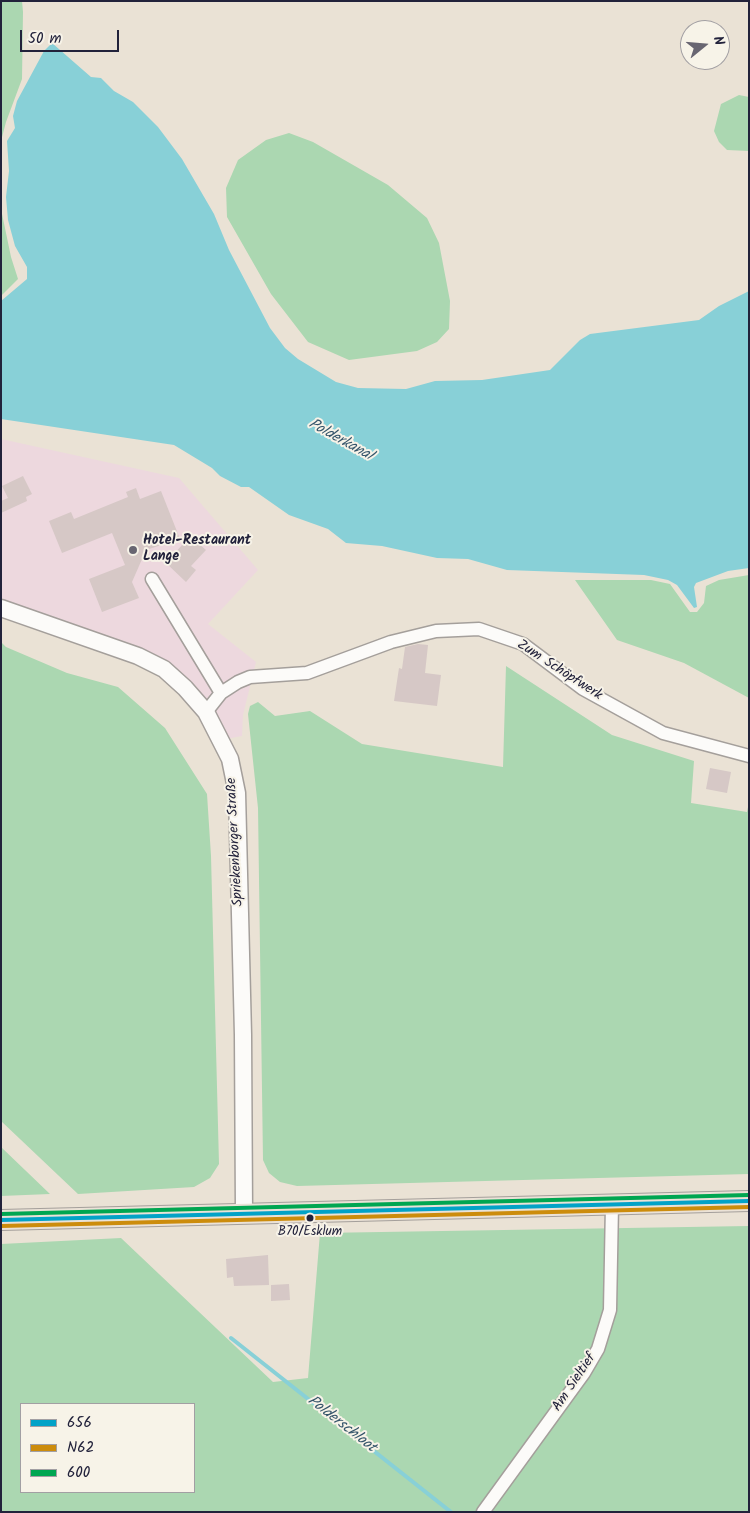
<!DOCTYPE html>
<meta charset="utf-8">
<style>
body{margin:0}
#map{position:relative;width:750px;height:1513px;overflow:hidden;background:#eae2d5;font-family:Kalam,sans-serif}
canvas{display:block}
.frame{position:absolute;inset:0;border:2px solid #22223b;pointer-events:none}
.legend{position:absolute;left:20px;top:1403px;width:175px;height:90px;box-sizing:border-box;background:#f7f3e8;border:1px solid #a29fa3;margin:0;padding:6px 9px;list-style:none;font-size:15px;color:#22223b}
.legend li{display:flex;align-items:center;gap:10px;height:25px}
.legend b{width:25px;border:1px solid #a29fa3}
.north{position:absolute;left:680px;top:20px;width:50px;height:50px;box-sizing:border-box;background:#f7f3e8;border:1px solid #a29fa3;border-radius:50%;rotate:73deg;font-size:14px;font-weight:700;line-height:20px;text-align:center;color:#22223b}
.north::after{content:'';display:block;margin:auto;width:18px;height:22px;background:#686571;clip-path:polygon(50% 0,100% 100%,50% 72%,0 100%)}
.scale{position:absolute;left:20px;top:30px;width:99px;height:22px;box-sizing:border-box;border:2px solid #22223b;border-top:0;padding-left:6px;font-size:15px;line-height:18px;white-space:nowrap;color:#22223b;-webkit-text-stroke:4px #f7f3e8;paint-order:stroke}
</style>
<div id="map">
<canvas width="750" height="1513"></canvas>
<div class="frame"></div>
<ul class="legend">
<li><b style="height:6px;background:#02a2c7"></b>656</li>
<li><b style="height:6px;background:#cc8c0c"></b>N62</li>
<li><b style="height:6px;background:#00a651"></b>600</li>
</ul>
<div class="north">N</div>
<div class="scale">50 m</div>
</div>
<script>
const ctx = document.querySelector('canvas').getContext('2d');
ctx.lineJoin = 'round';
function paint(path, color) { ctx.fillStyle = color; ctx.fill(path, 'evenodd'); }
const toPath = rows => new Path2D(rows.map(r => 'M' + r).join(''));
function stroke(path, color, width, dash) { ctx.strokeStyle = color; ctx.lineWidth = width; ctx.lineCap = dash ? 'butt' : 'round'; ctx.setLineDash(dash || []); ctx.stroke(path); }
function drawText(font, color, halo, rows, align = 'center') {
  ctx.font = font + ' Kalam,sans-serif'; ctx.lineWidth = 4; ctx.setLineDash([]); ctx.textBaseline = 'middle'; ctx.strokeStyle = halo; ctx.fillStyle = color; for (const [text, x, y, turn = 0] of rows) {
    ctx.save(); ctx.translate(x, y); ctx.rotate((+turn || 0) * Math.PI / 180); ctx.textAlign = isNaN(turn) ? turn : align; if (halo) ctx.strokeText(text, 0, 0); ctx.fillText(text, 0, 0); ctx.restore();
  }
}
const built = toPath([
 [1,439,179,478,258,570,208,624,256,662,243,715,242,736,226,739,157,659,98,633,16,610,1,601]
]);
const green = toPath([
 [1,1,22,1,23,12,22,79,6,122,1,141],
 [739,95,749,97,749,151,727,150,719,142,714,131,721,104],
 [289,133,313,142,388,185,427,218,439,243,450,301,449,329,437,342,417,351,349,360,308,342,271,294,227,217,226,188,238,160,266,140],
 [1,209,11,257,18,279,1,296],
 [749,575,749,698,684,663,617,640,575,580,651,580,670,584,690,612,697,612,704,603,706,586,719,580],
 [1,642,6,647,67,673,118,687,165,728,207,794,211,856,219,1164,210,1178,194,1187,78,1194,1,1121],
 [506,666,612,735,694,761,691,803,747,812,749,802,749,1174,297,1186,280,1182,269,1173,263,1160,258,808,248,714,250,706,258,702,275,716,310,711,362,744,503,767],
 [1,1147,50,1194,1,1196],
 [749,1226,749,1512,1,1512,1,1244,121,1238,273,1382,308,1378,320,1233],
 [21,1404,194,1404,194,1492,21,1492]
]);
const water = toPath([
 [52,43,91,77,101,78,114,91,133,102,158,127,182,159,214,214,229,250,270,328,285,348,298,359,336,382,358,388,406,389,435,381,482,380,550,370,580,340,590,334,699,320,719,306,749,291,749,568,728,571,696,583,694,587,697,607,694,608,677,585,668,580,644,575,507,570,468,559,437,558,382,546,346,543,328,529,289,515,249,487,241,487,220,476,212,468,174,445,1,419,1,301,27,279,27,267,15,246,8,220,6,197,9,171,7,141,15,128,13,116,17,101,44,51]
]);
const stream = toPath([
 [231,1338,451,1512]
]);
const building = toPath([
 [23,476,32,494,26,497,27,501,1,513,1,501,8,498,2,486],
 [136,488,140,499,161,491,180,539,146,550,132,582,139,598,102,612,89,579,125,565,112,533,62,553,49,521,71,512,74,519,128,497,126,492],
 [190,536,206,550,191,566,196,570,186,582,166,563],
 [418,644,428,645,425,673,441,675,437,706,394,701,399,668,402,669,405,647],
 [710,768,731,772,727,793,706,789],
 [268,1255,269,1285,234,1286,233,1277,227,1278,226,1259],
 [289,1284,290,1300,271,1301,271,1285]
]);
const minor = toPath([
 [152,579,221,693],
 [206,712,221,693,238,682,250,677,307,673,391,642,436,631,479,629,523,644,583,689,663,733,749,756],
 [483,1512,584,1373,598,1349,610,1310,612,1205]
]);
const tertiary = toPath([
 [1,608,138,656,164,669,185,688,206,712,230,759,237,793,243,1035,244,1213]
]);
const primary = toPath([
 [1,1220,749,1201]
]);
const bus1 = toPath([
 [1,1220,749,1201]
]);
const bus2 = toPath([
 [1,1226,749,1207]
]);
const bus3 = toPath([
 [1,1214,749,1195]
]);
const markers = [
 [133,550,5,"#686571"],
 [310,1218,4.5,"#22223b"]
];
const busNames = [
 ["B70/Esklum",310,1233]
];
const poiNames = [
 ["Hotel-Restaurant",143,542],
 ["Lange",143,558]
];
const streetNames = [
 ["Zum Schöpfwerk",559,671,33],
 ["Spriekenborger Straße",236,842,-93],
 ["Am Sieltief",575,1383,-56]
];
const waterNames = [
 ["Polderkanal",340,441,29],
 ["Polderschloot",341,1425,38]
];
paint(built, '#edd8de');
paint(green, '#abd7b1');
paint(water, '#88d0d7');
stroke(stream, '#88d0d7', 4);
paint(building, '#d6c8c6');
stroke(minor, '#a49f9b', 15);
stroke(tertiary, '#a49f9b', 19);
stroke(primary, '#a49f9b', 22);
stroke(minor, '#fcfbf9', 12);
stroke(tertiary, '#fcfbf9', 16);
stroke(primary, '#ebe2d7', 20);
stroke(bus1, '#02a2c7', 4);
stroke(bus2, '#cc8c0c', 4);
stroke(bus3, '#00a651', 4);
for (const [x, y, r, color] of markers) { const dot = new Path2D(); dot.arc(x, y, r, 0, 2 * Math.PI); ctx.fillStyle = color; ctx.fill(dot); stroke(dot, '#f7f3e8', 2); }
drawText('13px', '#22223b', '#f7f3e8', busNames);
drawText('bold 14px', '#22223b', '#f7f3e8', poiNames, 'left');
drawText('14px', '#22223b', '#f7f3e8', streetNames);
drawText('italic 15px', '#34546a', '#f7f3e8', waterNames);
</script>
